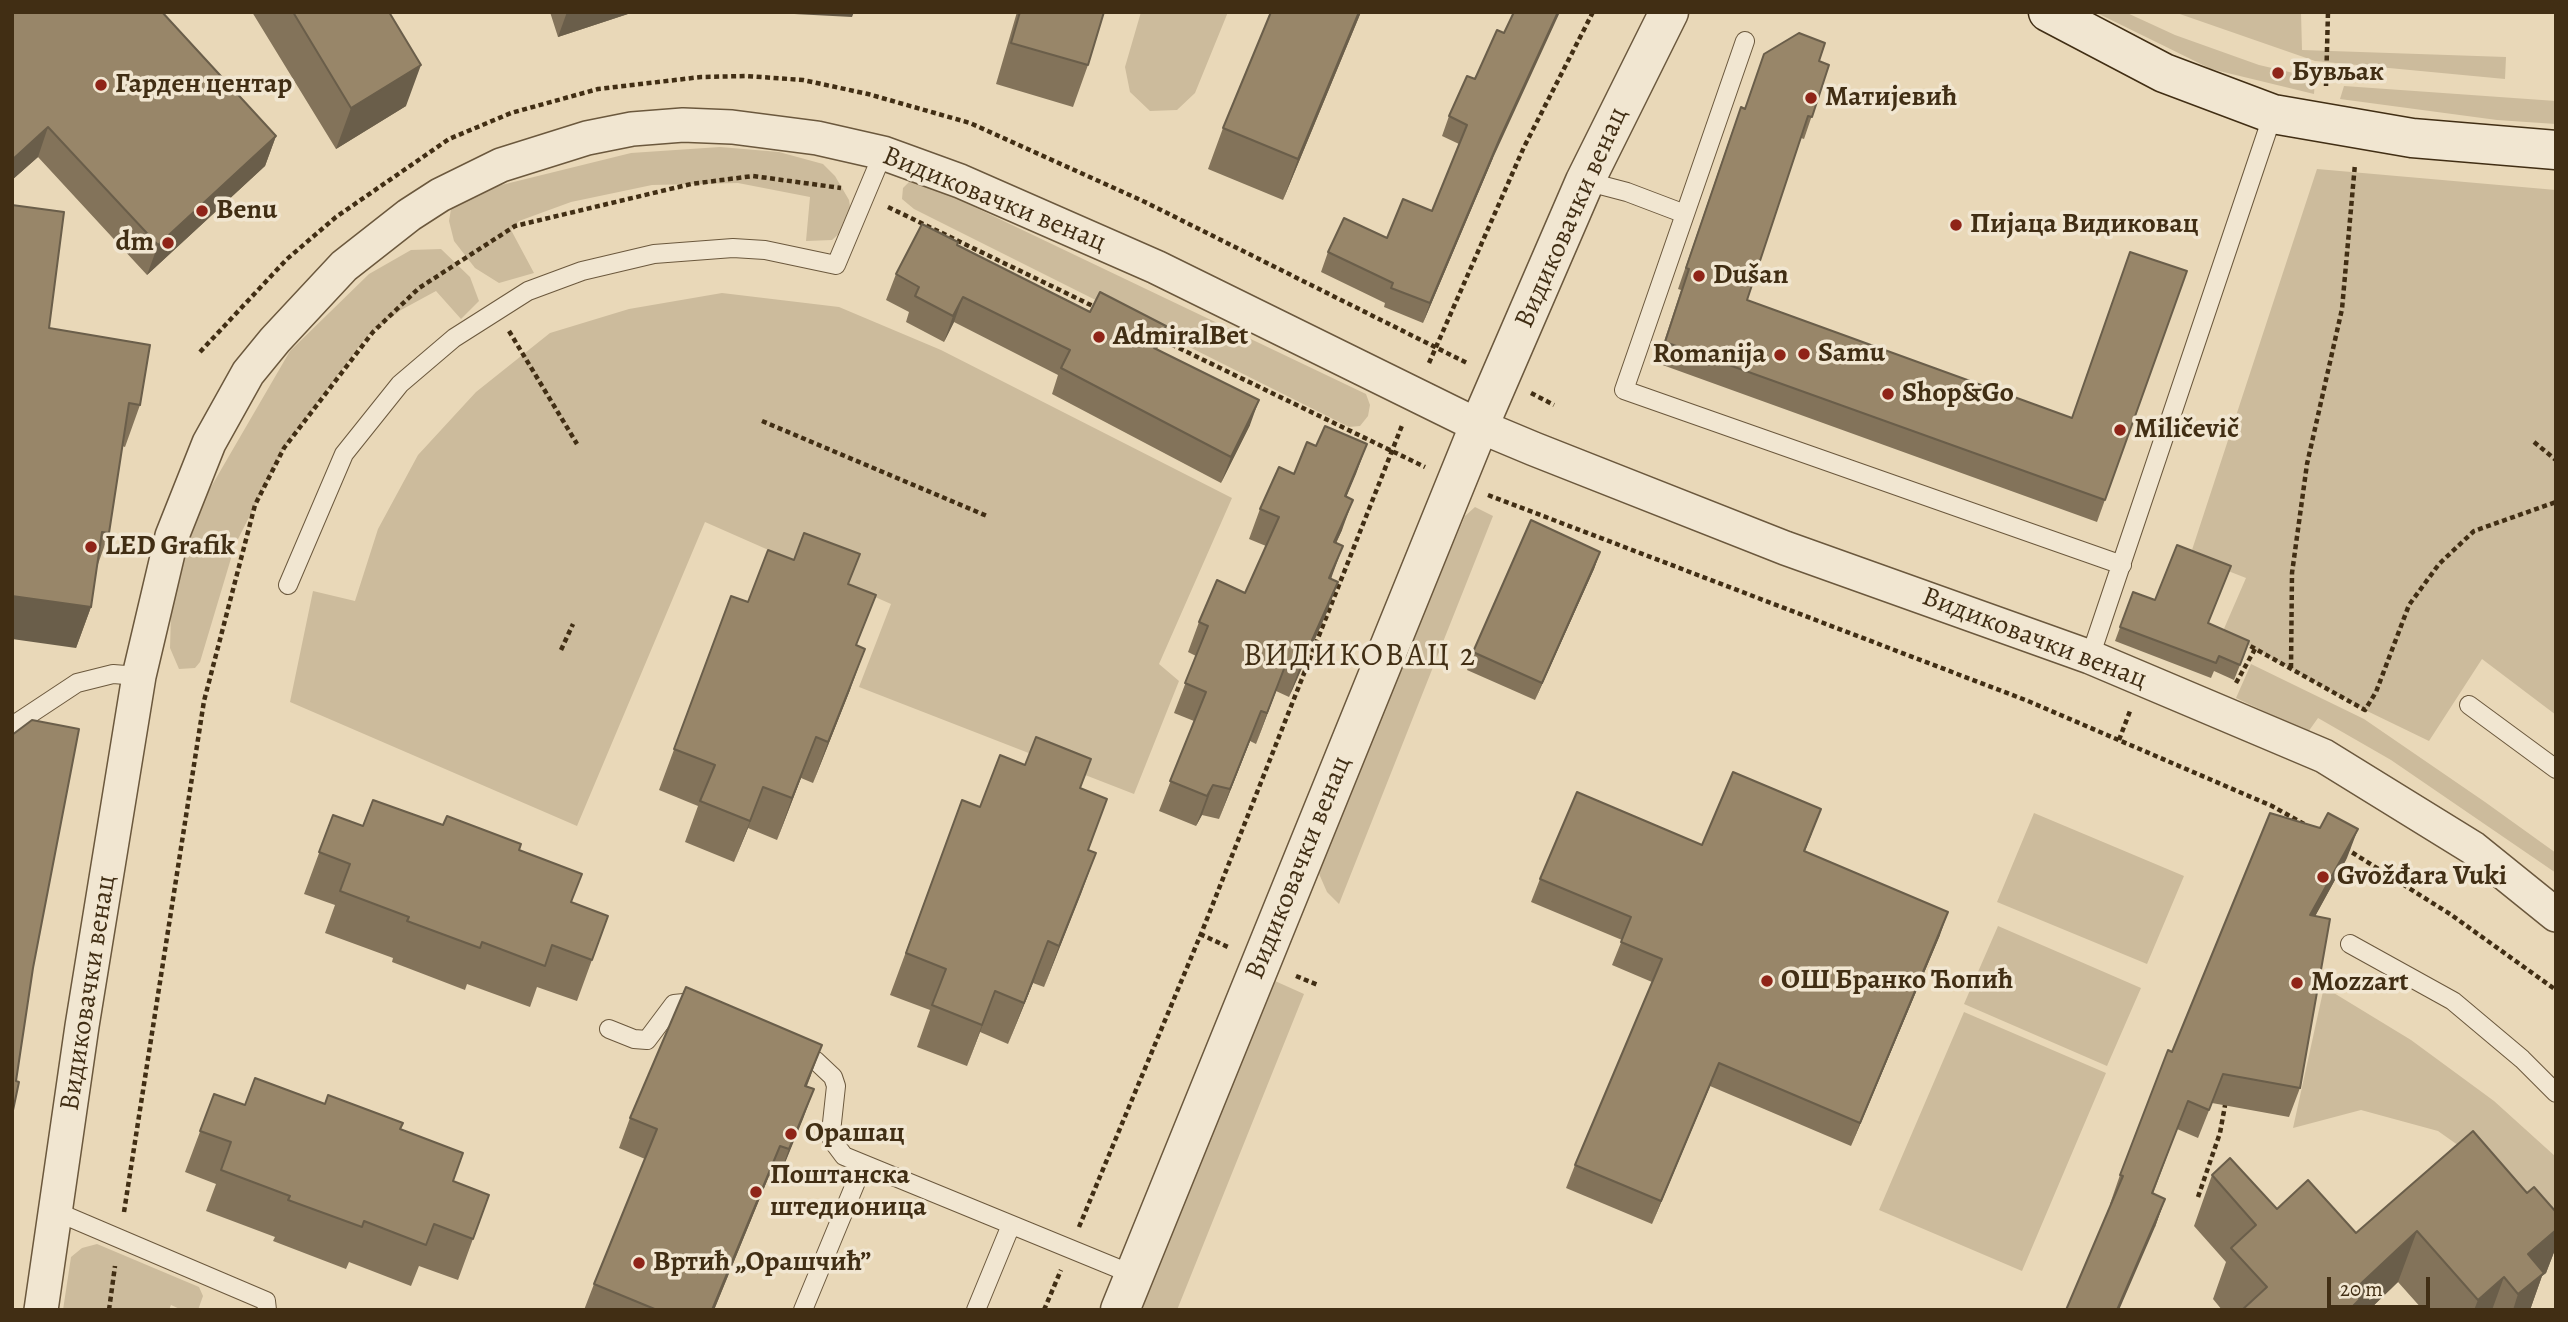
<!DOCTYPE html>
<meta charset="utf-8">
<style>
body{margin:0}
#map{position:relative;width:2568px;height:1322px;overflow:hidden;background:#e9d8b8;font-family:Alegreya,serif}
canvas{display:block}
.frame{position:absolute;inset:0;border:14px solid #412e14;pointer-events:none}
.scale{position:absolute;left:2327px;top:1277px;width:103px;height:32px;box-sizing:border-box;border:4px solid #412e14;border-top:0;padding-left:9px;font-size:21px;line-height:24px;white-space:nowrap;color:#412e14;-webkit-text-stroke:5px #f1e6d1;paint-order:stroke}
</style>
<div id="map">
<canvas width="2568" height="1322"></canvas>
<div class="frame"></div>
<div class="scale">20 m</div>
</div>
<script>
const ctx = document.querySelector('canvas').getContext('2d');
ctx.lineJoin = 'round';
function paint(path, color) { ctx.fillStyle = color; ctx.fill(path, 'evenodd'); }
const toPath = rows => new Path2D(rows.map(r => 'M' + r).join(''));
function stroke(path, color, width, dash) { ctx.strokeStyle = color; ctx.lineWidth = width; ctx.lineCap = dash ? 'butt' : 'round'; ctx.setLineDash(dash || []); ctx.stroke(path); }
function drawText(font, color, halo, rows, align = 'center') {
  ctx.font = font + ' Alegreya,serif'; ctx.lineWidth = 7; ctx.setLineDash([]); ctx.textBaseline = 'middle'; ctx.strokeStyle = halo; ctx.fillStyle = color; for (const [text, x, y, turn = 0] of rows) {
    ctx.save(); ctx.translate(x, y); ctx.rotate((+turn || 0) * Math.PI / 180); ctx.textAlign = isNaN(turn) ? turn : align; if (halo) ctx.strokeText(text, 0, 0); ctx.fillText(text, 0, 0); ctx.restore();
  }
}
const green = toPath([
 [1141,12,1228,12,1195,93,1177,110,1150,111,1130,92,1125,67],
 [2095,12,2125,12,2175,35,2259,65,2315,78,2314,94,2211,69],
 [2174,12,2301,12,2302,50,2506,57,2505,79,2315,61],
 [2344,86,2556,101,2556,124,2497,120,2340,99],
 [720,147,779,152,823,164,835,176,849,200,851,213,844,229,832,240,806,241,810,197,738,183,652,185,571,202,519,221,511,230,534,273,499,283,475,268,454,241,449,221,451,209,469,193,631,153],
 [2317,169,2556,190,2556,715,2482,659,2429,741,2365,710,2223,631,2246,578,2190,556],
 [910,181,924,183,1366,394,1370,405,1368,416,1360,426,1349,427,914,209,902,199,903,188],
 [441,249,470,277,479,301,461,319,436,291,401,310,366,337,284,448,235,545,200,662,195,668,179,669,170,648,171,615,181,561,204,499,290,351,369,274,411,250],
 [722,293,839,307,941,350,1232,498,1159,664,1179,681,1134,794,859,687,891,604,705,522,577,826,290,702,313,591,355,601,378,529,418,455,476,392,550,333,629,309],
 [1475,507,1493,516,1339,904,1327,892,1316,867,1465,516],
 [2251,664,2364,719,2485,802,2556,853,2556,873,2391,760,2318,718,2308,732,2236,698],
 [2034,813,2184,876,2147,964,1997,902],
 [1998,926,2141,988,2107,1066,1964,1004],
 [1275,981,1304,994,1177,1310,1139,1310],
 [2324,987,2411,1040,2494,1101,2556,1157,2556,1223,2510,1182,2438,1131,2361,1110,2293,1128],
 [1964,1012,2106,1073,2022,1271,1879,1210],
 [97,1244,199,1287,203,1296,198,1310,182,1310,171,1305,169,1310,63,1310,71,1257,82,1248]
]);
const path = toPath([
 [2326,86,2328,12],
 [888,207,1097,308],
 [509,331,577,444],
 [1156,337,1425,467],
 [200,352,287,259,336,217,449,139,511,113,598,89,701,77,746,76,803,80,868,94,970,123,1145,202,1467,363],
 [1429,363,1524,147,1593,12],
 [1531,393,1554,405],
 [762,421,987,516],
 [2534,442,2556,460],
 [1488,495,2028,701,2272,806,2304,824],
 [2243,642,2365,710,2376,692,2409,605,2439,564,2474,531,2556,502],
 [561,650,573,624],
 [2291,668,2292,573,2307,464,2342,309,2355,164],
 [2236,683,2255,649],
 [2119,740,2130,711],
 [2345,848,2450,914,2556,990],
 [1200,934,1228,947],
 [1296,976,1318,985],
 [2198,1197,2220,1133,2226,1100],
 [124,1212,204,701,255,505,284,448,373,332,419,288,515,226,691,184,753,176,841,188],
 [1079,1227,1203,929,1403,423],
 [109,1310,115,1266],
 [1044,1310,1061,1270]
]);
const service = toPath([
 [1745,41,1624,390,2122,565],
 [1585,181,1627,192,1685,214],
 [288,585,344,454,400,384,454,338,528,291,582,271,654,254,733,248,765,250,836,265,883,153],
 [2090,657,2273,114],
 [2469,705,2556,769],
 [12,726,77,683,113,674,139,676],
 [2350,944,2453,1001,2522,1059,2556,1093],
 [609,1029,634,1039,647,1040,674,1004,684,1003,702,1010],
 [795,1051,816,1061,833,1077,836,1086,831,1132,832,1140,844,1156,1134,1275],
 [57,1212,266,1301,267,1310],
 [803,1310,863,1165],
 [976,1310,1011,1225]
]);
const minor = toPath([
 [41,1310,82,1026,139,676,172,536,209,443,248,373,275,340,344,266,409,215,440,195,501,165,587,138,632,129,683,125,732,127,817,138,883,153,960,181,1156,267,1479,426,1534,449,1785,548,2090,657,2324,756,2473,848,2556,915]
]);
const tertiary = toPath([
 [1120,1310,1479,426,1585,181,1669,12]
]);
const secondary = toPath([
 [2048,12,2164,73,2273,114,2412,138,2556,150]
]);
const wall = toPath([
 [12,12,276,136,265,166,147,275,38,157,12,180],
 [252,12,389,12,406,106,336,149],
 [550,12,634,12,558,37],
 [1017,12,1104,12,1088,65,1073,107,996,84],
 [1361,12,1283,200,1208,169,1223,128],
 [1504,33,1493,158,1423,323,1384,307,1385,303,1321,272,1328,252,1387,238,1432,211,1459,144,1442,136,1449,116],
 [1819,61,1829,65,1804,139,1801,138,1747,300,2072,418,2187,271,2097,522,1657,363,1681,290,1678,289,1733,129,1744,108],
 [957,245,1090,312,1166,326,1157,350,1250,425,1221,483,1052,394,1058,375,954,322,944,342,906,322,909,312,886,300,896,274],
 [49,328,140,405,125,447,122,446,109,533,97,567,91,607,76,648],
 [1367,444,1346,497,1342,530,1336,543,1327,612,1289,697,1276,691,1256,744,1250,741,1219,819,1202,815,1196,826,1159,811,1194,721,1174,713,1196,656,1188,652,1199,622,1245,593,1266,546,1249,539,1260,509,1294,474,1316,446],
 [1600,552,1594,569,1535,700,1467,670,1473,652],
 [2133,592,2208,624,2244,655,2234,680,2214,671,2211,678,2115,641],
 [731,596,857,646,850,690,813,783,801,778,777,840,748,828,734,862,685,842,698,806,659,790],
 [1080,788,1089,850,1096,853,1044,987,1033,983,1008,1044,980,1032,967,1066,917,1047,930,1010,890,995,962,800,980,807],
 [333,815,363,826,443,825,519,850,572,903,608,916,577,1001,537,987,530,1007,467,984,465,990,392,962,393,958,325,933,335,905,304,894],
 [1812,833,1805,851,1940,935,1851,1146,1710,1086,1652,1224,1566,1188,1575,1165,1652,982,1612,965,1622,940,1531,902,1540,879,1702,845],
 [2347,858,2315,916,2300,1088,2289,1117,2212,1103,2198,1138,2177,1129,2153,1194,2165,1199,2155,1227,2110,1204,2120,1175,2172,1052],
 [811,1075,807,1086,814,1089,778,1180,769,1176,714,1310,584,1310,594,1284,645,1159,619,1148,630,1118],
 [214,1094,245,1105,325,1104,400,1129,453,1181,489,1195,458,1280,419,1266,411,1286,349,1262,346,1269,273,1241,275,1237,206,1211,216,1184,185,1172],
 [2212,1175,2277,1209,2356,1233,2527,1193,2556,1212,2556,1247,2546,1273,2542,1276,2530,1310,2423,1310,2398,1282,2369,1310,2222,1310,2213,1299,2226,1262,2194,1226]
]);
const shadedWall = toPath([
 [567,12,634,12,558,37],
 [775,12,854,12,852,17,775,13],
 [1359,12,1361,12,1283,200,1298,159],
 [1558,12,1560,12,1493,158,1423,323,1430,303,1500,138],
 [421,65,406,106,336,149,351,108],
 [48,127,38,157,12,180,12,160],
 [276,136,265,166,147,275,158,245],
 [963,297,954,322,944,342,953,316],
 [1166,326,1156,351,1154,348],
 [1259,400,1250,425,1221,483,1231,457],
 [1367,444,1356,474,1334,526,1345,496],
 [1353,500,1342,530,1323,572,1334,542],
 [1343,546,1332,576,1318,608,1329,578],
 [1600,552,1594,569,1535,700,1542,683],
 [1338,582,1327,612,1289,697,1300,667],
 [12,596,91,607,76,648,12,639],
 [865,649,850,690,813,783,828,742],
 [1287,661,1276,691,1256,744,1267,713],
 [1261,711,1250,741,1219,819,1230,789],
 [816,737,801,778,777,840,792,798],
 [1213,785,1202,815,1196,826,1207,796],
 [763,787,748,828,734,862,750,821],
 [2358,829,2347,858,2300,944,2310,915],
 [1096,853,1081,894,1044,987,1059,946],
 [1948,912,1940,935,1851,1146,1860,1123],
 [1048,941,1033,983,1008,1044,1024,1003],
 [995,991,980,1032,967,1066,982,1025],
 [822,1045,811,1075,794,1116,805,1086],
 [1719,1063,1710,1086,1652,1224,1661,1201],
 [814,1089,803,1119,778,1180,789,1149],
 [780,1146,769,1176,714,1310,712,1310],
 [2165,1199,2155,1227,2119,1310,2117,1310],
 [2556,1230,2556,1247,2546,1273,2542,1276,2530,1310,2513,1310,2518,1294,2528,1254],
 [2417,1231,2398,1282,2369,1310,2346,1310,2353,1291],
 [2504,1277,2492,1310,2474,1310,2478,1300]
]);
const building = toPath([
 [12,12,162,12,276,136,158,245,48,127,12,160,12,12],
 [293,12,389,12,421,65,351,108,293,12],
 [1020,12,1104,12,1088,65,1011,43,1020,12],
 [1271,12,1359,12,1298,159,1223,128,1271,12],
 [1514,12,1558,12,1500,138,1430,303,1391,288,1393,283,1328,252,1344,218,1387,238,1403,199,1432,211,1467,125,1449,116,1467,76,1475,79,1497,30,1504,33,1514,12],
 [1799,33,1825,43,1819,61,1829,65,1812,117,1808,116,1747,300,2072,418,2130,252,2187,271,2105,500,1665,342,1689,269,1686,268,1741,107,1745,109,1764,54,1799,33],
 [12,205,64,212,49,328,150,345,140,405,129,403,109,533,102,532,91,607,12,596,12,205],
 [922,224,958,242,957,245,1090,312,1100,292,1166,326,1154,348,1259,400,1231,457,1061,368,1070,350,963,297,953,316,915,296,919,287,896,274,922,224],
 [1325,426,1367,444,1345,496,1353,500,1334,542,1343,546,1329,578,1338,582,1300,667,1287,661,1267,713,1261,711,1230,789,1213,785,1207,796,1170,781,1206,692,1185,683,1208,626,1199,622,1217,580,1245,593,1279,517,1260,509,1279,467,1294,474,1307,442,1316,446,1325,426],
 [1531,520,1600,552,1542,683,1473,652,1531,520],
 [804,533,860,554,848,584,876,595,856,645,865,649,828,742,816,737,792,798,763,787,750,821,700,801,715,765,674,749,731,596,748,602,768,550,794,560,804,533],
 [2177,545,2231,566,2208,623,2249,641,2240,665,2219,656,2216,663,2120,627,2133,592,2155,600,2177,545],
 [32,720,79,729,33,968,16,1081,19,1082,12,1115,12,735,32,720],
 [1036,737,1091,759,1080,788,1107,799,1088,850,1096,853,1059,946,1048,941,1024,1003,995,991,982,1025,932,1005,946,969,906,953,962,800,980,807,1000,755,1025,765,1036,737],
 [1733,772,1821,809,1804,851,1948,912,1860,1123,1719,1063,1661,1201,1575,1165,1662,959,1621,942,1631,917,1540,879,1577,792,1702,845,1733,772],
 [373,800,443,825,447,816,521,844,519,850,582,874,571,902,608,916,592,960,552,945,545,966,482,942,480,948,407,921,409,917,340,891,350,864,319,852,333,815,363,826,373,800],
 [2270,813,2320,828,2328,813,2358,829,2310,915,2330,919,2300,1088,2223,1074,2209,1110,2188,1101,2152,1193,2165,1199,2117,1310,2066,1310,2123,1176,2120,1175,2168,1050,2172,1052,2270,813],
 [686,987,822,1045,805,1086,814,1089,789,1149,780,1146,712,1310,657,1310,594,1284,657,1129,630,1118,686,987],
 [255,1078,325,1104,328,1095,403,1123,400,1129,463,1153,453,1181,489,1195,473,1239,434,1224,426,1245,364,1221,362,1227,288,1200,290,1196,221,1170,231,1142,200,1131,214,1094,245,1105,255,1078],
 [2473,1131,2527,1193,2534,1187,2556,1212,2556,1230,2528,1254,2544,1273,2518,1294,2504,1277,2478,1300,2417,1231,2353,1291,2360,1299,2349,1310,2242,1310,2267,1287,2231,1248,2256,1225,2212,1175,2230,1158,2277,1209,2308,1180,2356,1233,2473,1131]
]);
const markers = [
 [2278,73,7,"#8f2418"],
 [101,85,7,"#8f2418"],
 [1811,98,7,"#8f2418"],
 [202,211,7,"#8f2418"],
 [1956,225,7,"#8f2418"],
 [168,243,7,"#8f2418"],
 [1699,276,7,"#8f2418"],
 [1099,337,7,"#8f2418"],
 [1804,354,7,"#8f2418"],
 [1780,355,7,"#8f2418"],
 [1888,394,7,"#8f2418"],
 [2120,430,7,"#8f2418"],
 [91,547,7,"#8f2418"],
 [2323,877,7,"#8f2418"],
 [1767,981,7,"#8f2418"],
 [2297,983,7,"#8f2418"],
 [791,1134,7,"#8f2418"],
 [756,1192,7,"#8f2418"],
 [639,1263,7,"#8f2418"]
];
const poiNames = [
 ["Бувљак",2292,73],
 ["Гарден центар",115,85],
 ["Матијевић",1825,98],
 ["Benu",216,211],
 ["Пијаца Видиковац",1970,225],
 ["dm",154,243,"right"],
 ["Dušan",1713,276],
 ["AdmiralBet",1113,337],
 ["Samu",1818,354],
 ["Romanija",1766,355,"right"],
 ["Shop&Go",1902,394],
 ["Miličevič",2134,430],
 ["LED Grafik",105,547],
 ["Gvožđara Vuki",2337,877],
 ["ОШ Бранко Ћопић",1781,981],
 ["Mozzart",2311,983],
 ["Орашац",805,1134],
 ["Поштанска",770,1176],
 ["штедионица",770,1208],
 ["Вртић „Орашчић”",653,1263]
];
const streetNames = [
 ["Видиковачки венац",994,200,22],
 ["Видиковачки венац",1572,218,-66],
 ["Видиковачки венац",2034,639,21],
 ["Видиковачки венац",1299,868,-68],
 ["Видиковачки венац",89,993,-81]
];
const quarterNames = [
 ["ВИДИКОВАЦ 2",1360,657]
];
paint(green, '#ccbb9c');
stroke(service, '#6b583d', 20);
stroke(minor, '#6b583d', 36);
stroke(tertiary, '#6b583d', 41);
stroke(secondary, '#412e14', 41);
stroke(path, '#412e14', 4.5, [5, 3.5]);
stroke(service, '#f1e6d1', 18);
stroke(minor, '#f1e6d1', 33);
stroke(tertiary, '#f1e6d1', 38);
stroke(secondary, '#f1e6d1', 38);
paint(wall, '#83735a');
paint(shadedWall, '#6a5e4a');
paint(building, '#988669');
stroke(building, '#6a5e4a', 2);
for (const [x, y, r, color] of markers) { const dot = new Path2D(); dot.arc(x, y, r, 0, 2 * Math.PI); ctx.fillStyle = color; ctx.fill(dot); stroke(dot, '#f1e6d1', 2.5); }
drawText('bold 28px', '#412e14', '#f1e6d1', poiNames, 'left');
drawText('28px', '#412e14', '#f1e6d1', streetNames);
ctx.letterSpacing = '2px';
drawText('32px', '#412e14', '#f1e6d1', quarterNames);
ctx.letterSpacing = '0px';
</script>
